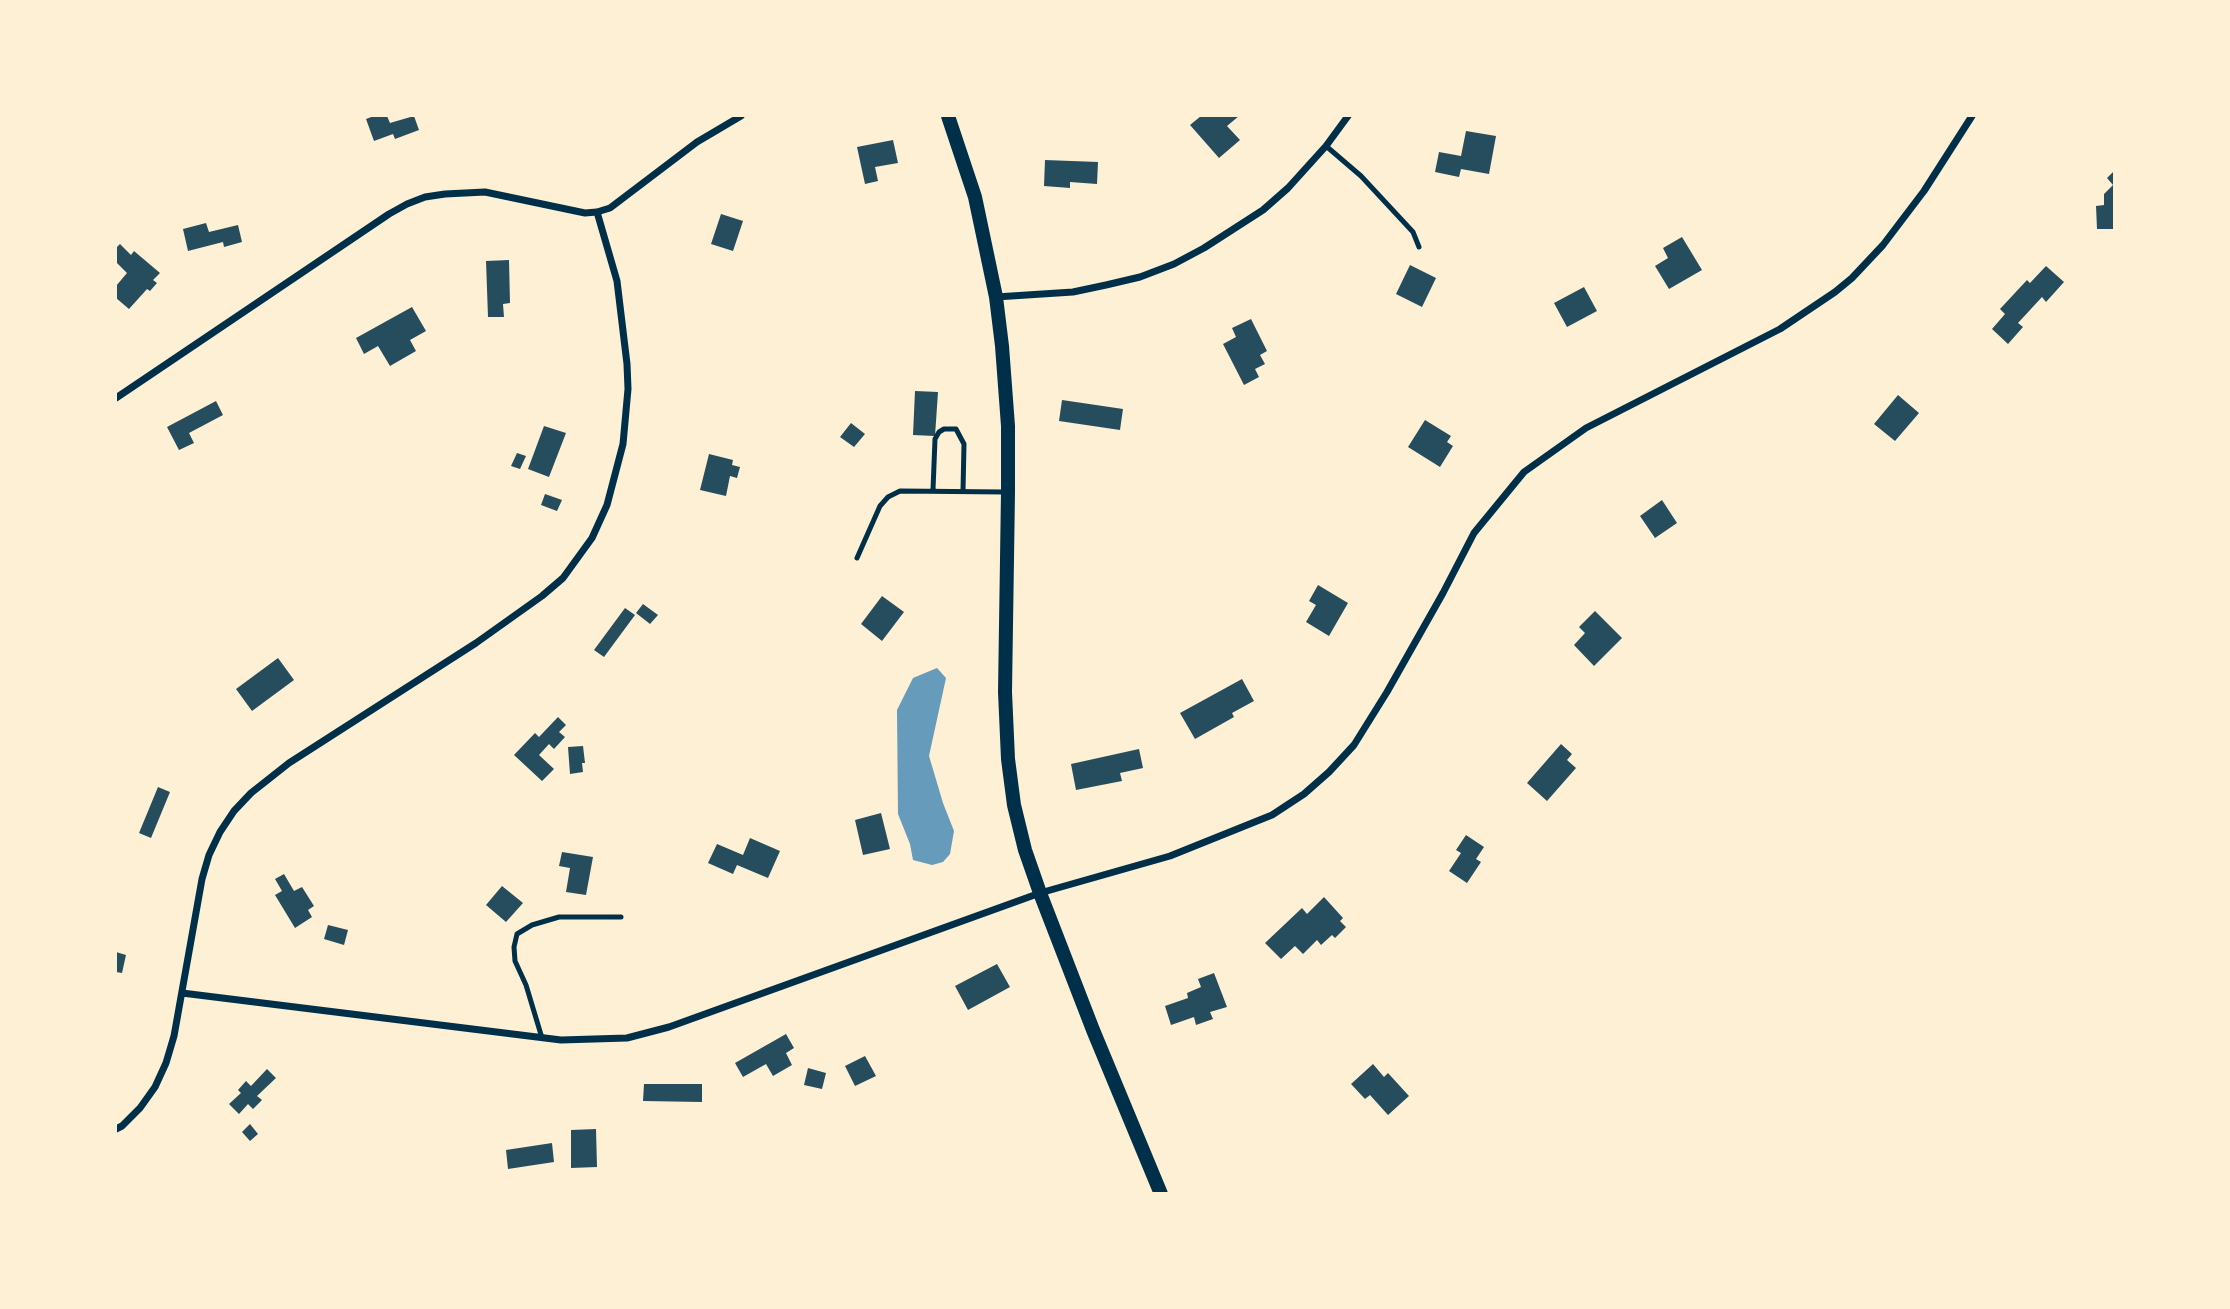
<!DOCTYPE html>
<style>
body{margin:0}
#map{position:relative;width:2230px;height:1309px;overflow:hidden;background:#fdf0d5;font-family:Quicksand,sans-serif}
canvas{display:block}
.frame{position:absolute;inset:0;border:117px solid #fdf0d5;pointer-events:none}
</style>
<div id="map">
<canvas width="2230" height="1309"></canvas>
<div class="frame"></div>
</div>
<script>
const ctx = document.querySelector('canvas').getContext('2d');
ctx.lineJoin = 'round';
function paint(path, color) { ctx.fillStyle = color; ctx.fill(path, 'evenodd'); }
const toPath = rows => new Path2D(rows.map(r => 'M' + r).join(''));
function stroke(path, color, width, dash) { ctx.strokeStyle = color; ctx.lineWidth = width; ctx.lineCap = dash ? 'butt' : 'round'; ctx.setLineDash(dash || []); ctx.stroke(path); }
const water = toPath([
 [937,668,946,678,929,756,943,803,954,831,950,854,943,862,932,865,913,860,910,844,898,814,897,710,913,678]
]);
const building = toPath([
 [374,116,387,116,390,123,414,116,419,130,395,139,393,134,374,141,366,119],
 [1201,116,1239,116,1227,126,1240,140,1219,158,1190,125],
 [1466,131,1496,136,1489,174,1461,169,1459,177,1435,172,1439,152,1461,156],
 [893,140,898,163,875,167,878,181,865,184,857,147],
 [1045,160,1098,162,1097,184,1070,182,1070,188,1044,186],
 [2114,171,2114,229,2097,229,2096,206,2104,205,2104,194,2113,185,2107,178],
 [721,214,743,221,733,251,711,244],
 [206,223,209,232,238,225,242,242,224,247,223,242,188,251,183,229],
 [1682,237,1702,270,1669,289,1655,266,1668,258,1663,248],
 [120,244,131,255,134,251,160,273,153,280,157,283,150,291,147,289,129,309,116,298,116,286,127,273,116,262,116,248],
 [509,260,510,303,503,304,504,317,488,317,486,261],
 [1410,265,1436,278,1422,307,1396,294],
 [2046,266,2064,282,2046,302,2042,297,2018,323,2023,327,2008,344,1992,329,2005,314,2000,309,2027,280,2030,283],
 [1584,287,1597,311,1567,327,1554,303],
 [412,307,426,331,410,340,416,351,390,366,378,346,364,354,356,338],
 [1251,319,1267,351,1260,355,1265,364,1255,369,1259,377,1244,385,1223,344,1236,337,1232,328],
 [915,391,938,392,935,436,913,435],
 [1898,395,1919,413,1895,441,1874,424],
 [1062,400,1123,409,1120,430,1059,421],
 [216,401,223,415,189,433,194,443,179,450,167,427],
 [1425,420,1451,436,1447,442,1453,446,1440,467,1408,447],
 [851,423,865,434,854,447,840,437],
 [544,426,566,433,549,477,528,469],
 [517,453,526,456,520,469,511,466],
 [709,454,733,460,732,465,740,467,737,478,730,476,726,496,700,490],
 [545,494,562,500,557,511,541,505],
 [1662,500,1677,523,1655,538,1640,516],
 [1318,585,1348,603,1329,636,1306,622,1316,605,1309,601],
 [882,596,904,612,882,641,861,624],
 [643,604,658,615,650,624,636,613],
 [625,608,635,615,604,657,594,650],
 [1595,611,1622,638,1594,666,1574,645,1585,633,1579,627],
 [278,658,294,680,252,711,236,689],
 [1242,679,1254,701,1232,713,1234,717,1195,739,1180,713],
 [558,717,566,725,559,732,565,737,554,749,549,744,539,755,554,769,542,781,514,755,535,733,539,737],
 [1561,744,1572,754,1567,760,1576,768,1547,801,1527,783],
 [583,746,585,763,582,763,583,772,570,774,568,747],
 [1139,749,1143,768,1120,773,1122,781,1076,790,1071,764],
 [158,787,170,792,151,838,139,833],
 [881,813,890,849,863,855,855,820],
 [1466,835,1484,847,1476,859,1481,862,1467,883,1449,871,1461,853,1456,850],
 [750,838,780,851,768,878,737,865,733,874,708,863,717,844,743,855],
 [562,852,593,857,586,895,566,892,570,868,559,866],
 [284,874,294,891,302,887,314,906,308,910,312,917,295,928,275,895,282,891,275,879],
 [502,886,523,903,506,922,486,905],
 [1324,897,1343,918,1340,921,1346,927,1335,938,1332,935,1321,945,1317,940,1303,954,1295,946,1281,959,1265,943,1302,908,1307,914],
 [328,925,348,930,344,945,324,939],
 [116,952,126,955,122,973,116,972],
 [997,964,1010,987,968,1010,955,986],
 [1214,973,1227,1007,1210,1012,1213,1019,1196,1025,1194,1017,1171,1025,1165,1006,1188,998,1187,993,1201,987,1198,979],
 [786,1034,794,1048,786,1053,792,1065,773,1076,766,1064,743,1077,735,1063],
 [865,1056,876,1076,855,1086,845,1066],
 [1373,1064,1384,1077,1388,1073,1409,1096,1388,1115,1370,1095,1365,1099,1351,1084],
 [808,1068,826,1073,822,1089,804,1085],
 [267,1069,276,1078,257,1096,262,1100,253,1109,248,1104,239,1114,229,1104,241,1093,238,1090,246,1081,251,1086],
 [644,1084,702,1084,702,1102,643,1101],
 [250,1124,258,1134,250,1141,242,1132],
 [596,1129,597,1167,571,1168,571,1130],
 [552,1143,554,1162,508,1169,506,1150]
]);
const service = toPath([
 [1326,146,1361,176,1413,232,1419,247],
 [933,490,935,439,939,432,944,429,956,429,964,444,963,491],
 [857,558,880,506,888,497,900,491,1005,492],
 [542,1038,526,985,515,961,514,947,517,934,532,925,559,917,621,917]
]);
const minor = toPath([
 [996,297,1073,292,1106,285,1140,277,1174,264,1204,248,1263,210,1288,188,1326,146,1348,116],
 [116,398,389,214,407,204,425,197,445,194,485,192,585,213,597,212,610,208,697,142,741,116],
 [182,993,561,1040,627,1038,669,1027,1040,893,1170,856,1272,815,1304,794,1329,772,1354,745,1387,692,1443,593,1474,533,1524,472,1586,428,1780,329,1835,292,1852,278,1883,245,1924,191,1972,116],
 [116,1129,122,1126,140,1108,155,1087,166,1063,174,1036,202,879,209,855,220,832,234,811,251,793,289,763,476,643,542,596,563,578,592,538,607,505,623,444,628,389,627,364,617,281,597,212]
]);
const secondary = toPath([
 [948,116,975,197,996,297,1002,346,1008,426,1008,492,1005,692,1008,759,1014,805,1025,850,1040,893,1093,1030,1161,1194]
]);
paint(water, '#669bbc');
paint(building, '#264d5e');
stroke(service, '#003049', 5);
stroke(minor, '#003049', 7);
stroke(secondary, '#003049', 14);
</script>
